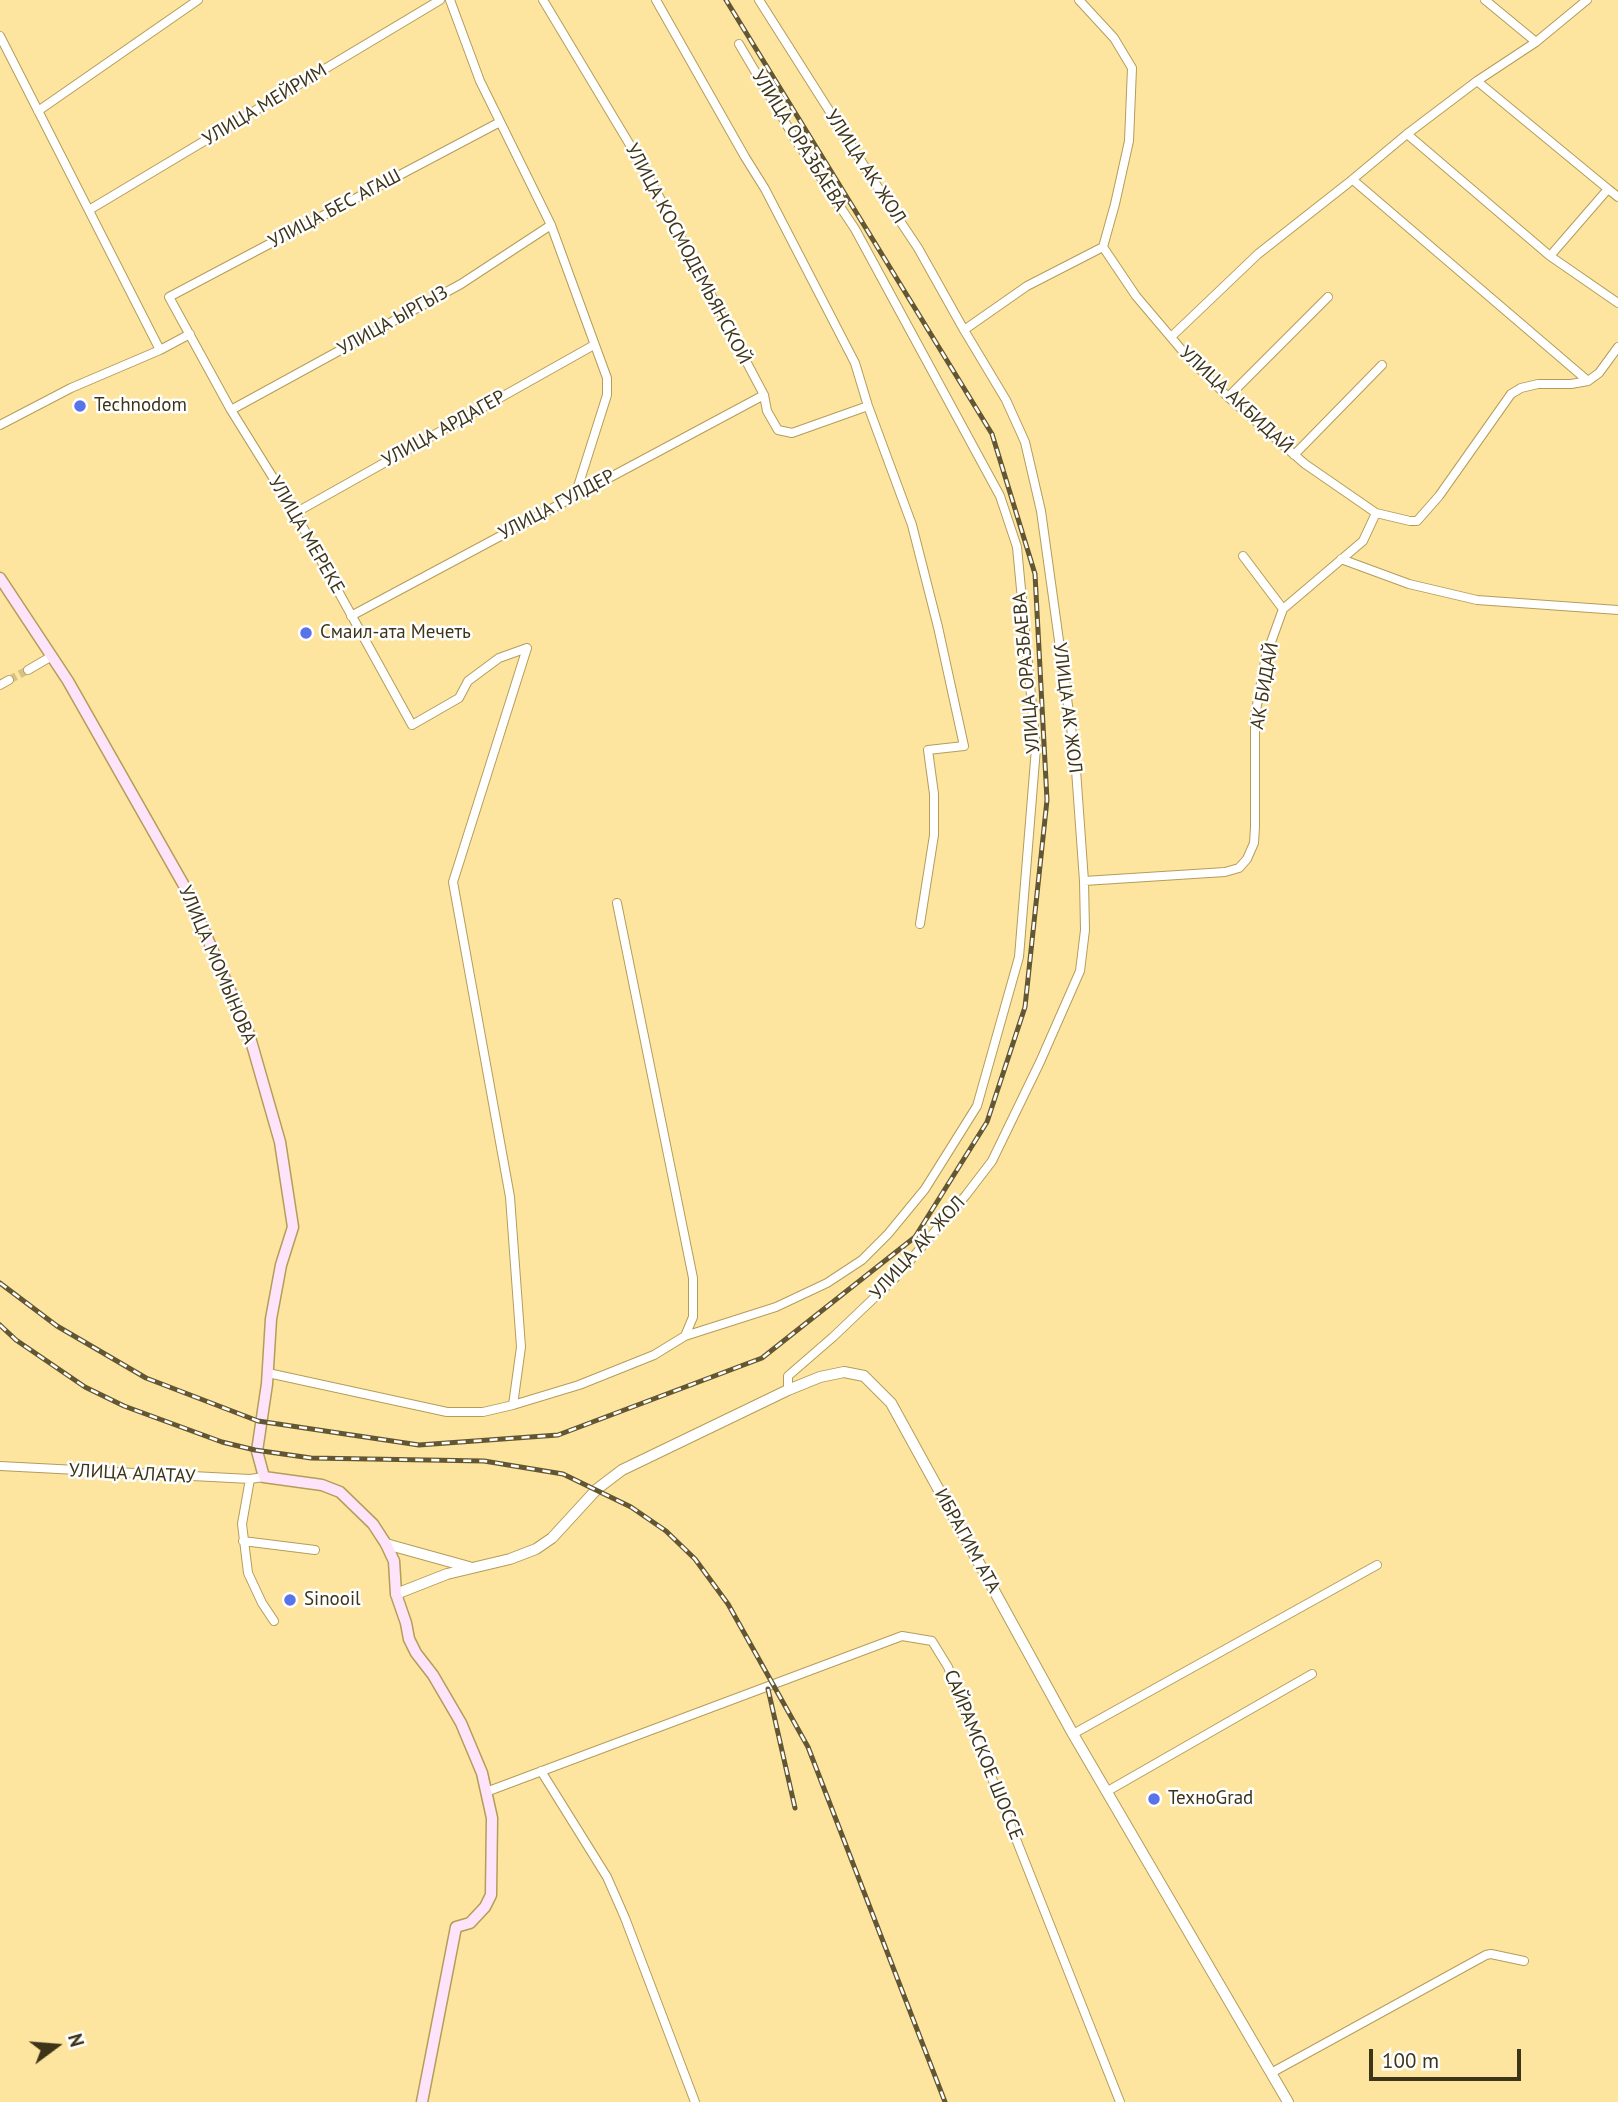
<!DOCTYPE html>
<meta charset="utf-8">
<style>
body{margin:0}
#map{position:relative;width:1618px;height:2102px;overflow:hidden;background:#fde5a0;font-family:"PT Sans",sans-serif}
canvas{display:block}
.north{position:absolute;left:21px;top:2011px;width:70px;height:70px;-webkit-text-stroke:5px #fff;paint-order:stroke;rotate:74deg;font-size:19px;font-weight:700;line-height:28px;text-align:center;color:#3e3418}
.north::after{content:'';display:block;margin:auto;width:24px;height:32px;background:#3e3418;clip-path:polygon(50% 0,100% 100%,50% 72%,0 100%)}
.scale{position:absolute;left:1369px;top:2049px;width:152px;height:32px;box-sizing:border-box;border:4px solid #3e3418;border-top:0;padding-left:9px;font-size:21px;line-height:24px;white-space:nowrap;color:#3e3418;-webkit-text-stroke:5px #fff;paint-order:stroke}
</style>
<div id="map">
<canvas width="1618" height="2102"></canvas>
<div class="north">N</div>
<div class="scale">100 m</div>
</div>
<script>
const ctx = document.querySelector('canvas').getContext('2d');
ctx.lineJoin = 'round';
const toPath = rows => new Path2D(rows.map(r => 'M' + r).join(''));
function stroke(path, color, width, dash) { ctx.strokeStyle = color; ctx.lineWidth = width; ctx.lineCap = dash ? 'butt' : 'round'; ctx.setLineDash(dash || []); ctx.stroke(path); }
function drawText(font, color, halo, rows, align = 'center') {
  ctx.font = font + ' "PT Sans",sans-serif'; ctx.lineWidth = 5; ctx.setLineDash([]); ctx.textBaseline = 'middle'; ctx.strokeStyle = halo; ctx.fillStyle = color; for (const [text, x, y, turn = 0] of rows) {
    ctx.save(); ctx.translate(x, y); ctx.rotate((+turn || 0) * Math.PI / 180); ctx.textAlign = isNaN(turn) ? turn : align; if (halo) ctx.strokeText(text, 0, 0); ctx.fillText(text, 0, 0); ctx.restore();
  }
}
const minorTunnel = toPath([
 [9,680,28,670]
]);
const minor = toPath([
 [450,0,480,81,551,225,607,378,607,395,575,496],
 [543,0,645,170,764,395,767,411,778,430,792,433,868,406],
 [656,0,745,157,765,189,855,363,868,406,912,525,938,627,964,746,928,750,934,794,934,835,920,924],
 [759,0,884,197,918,248,964,330,1006,400,1025,442,1041,511,1075,756,1084,881,1085,930,1080,971,1040,1062,992,1161,966,1195,895,1278,833,1337,788,1376,788,1390],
 [1079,0,1114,38,1132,68,1129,141,1115,204,1103,247,1136,296,1186,355,1228,397,1305,464,1376,513,1363,541,1283,609,1266,656,1255,716,1255,827,1254,843,1247,859,1239,868,1225,872,1084,881],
 [1485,0,1536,42],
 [0,36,160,350],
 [1477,81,1608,189],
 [38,111,198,0],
 [500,122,169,297,231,410,295,513,412,725,459,698,468,681,499,658,527,648],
 [1407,134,1550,256,1618,303],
 [1353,180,1588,381],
 [89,210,440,0],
 [1550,256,1608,189,1618,197],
 [964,330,1027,286,1103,247],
 [1171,337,1258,254,1347,184,1407,134,1477,81,1536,42,1587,0],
 [1228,397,1328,297],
 [231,410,461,284,551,225],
 [0,425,71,388,160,350,190,334],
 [1294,455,1382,365],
 [295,513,594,345],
 [1376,513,1410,521,1417,521,1439,496,1511,394,1521,388,1538,384,1571,384,1588,381,1599,373,1618,347],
 [1243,556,1283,609],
 [1341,559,1409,584,1477,600,1618,610],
 [351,616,764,395],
 [28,670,52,656],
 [0,685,9,680],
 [685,1336,776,1307,827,1283,862,1260,888,1234,925,1189,977,1106,1019,957,1036,748,1017,547,1000,496,855,229,795,139,739,44],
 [268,1373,447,1412,483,1412,513,1405,579,1385,654,1355,685,1336,693,1317,693,1278,617,903],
 [513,1405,521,1347,510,1197,453,882,527,648],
 [0,1466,250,1479,264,1477],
 [250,1479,242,1524,248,1573,262,1603,274,1621],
 [243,1541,315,1550],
 [1073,1734,1377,1565],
 [541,1771,607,1877,625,1918,695,2102],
 [486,1792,902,1636,932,1641,948,1667,1120,2102],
 [1106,1792,1312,1674],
 [1271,2073,1486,1955,1491,1954,1524,1961]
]);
const tertiary = toPath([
 [386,1544,469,1567],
 [396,1594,447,1574,510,1559,536,1549,552,1538,597,1489,622,1470,788,1390,820,1377,844,1372,864,1376,891,1403,1073,1734,1288,2102]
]);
const secondary = toPath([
 [0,578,68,681,186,889,249,1034,280,1142,293,1227,281,1265,271,1319,267,1384,257,1451,264,1477,322,1485,340,1492,373,1524,386,1544,394,1561,396,1594,406,1623,409,1639,416,1653,433,1675,461,1723,482,1773,492,1818,491,1895,485,1907,470,1923,456,1927,422,2102]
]);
const rail = toPath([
 [0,1283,57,1326,146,1378,258,1421,419,1445,558,1435,762,1358,915,1237,987,1122,1025,1007,1047,800,1035,574,992,434,726,0],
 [0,1325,16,1340,85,1387,124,1406,222,1442,255,1450,311,1458,484,1461,563,1474,631,1507,666,1531,695,1559,728,1604,808,1747,945,2102],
 [768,1689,795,1808]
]);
const markers = [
 [80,406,7,"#5973e9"],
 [306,633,7,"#5973e9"],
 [290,1600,7,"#5973e9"],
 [1154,1799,7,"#5973e9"]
];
const streetNames = [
 ["УЛИЦА МЕЙРИМ",265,105,-31],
 ["УЛИЦА ОРАЗБАЕВА",799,141,58],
 ["УЛИЦА АК ЖОЛ",865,167,57],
 ["УЛИЦА БЕС АГАШ",335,209,-28],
 ["УЛИЦА КОСМОДЕМЬЯНСКОЙ",688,254,62],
 ["УЛИЦА ЫРГЫЗ",393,321,-29],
 ["УЛИЦА АКБИДАЙ",1236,400,43],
 ["УЛИЦА АРДАГЕР",444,429,-29],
 ["УЛИЦА ГУЛДЕР",557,505,-28],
 ["УЛИЦА МЕРЕКЕ",306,535,60],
 ["УЛИЦА ОРАЗБАЕВА",1027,673,-95],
 ["АК БИДАЙ",1265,686,-80],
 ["УЛИЦА АК ЖОЛ",1067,708,83],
 ["УЛИЦА МОМЫНОВА",217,965,67],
 ["УЛИЦА АК ЖОЛ",918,1248,-48],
 ["УЛИЦА АЛАТАУ",132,1474,3],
 ["ИБРАГИМ АТА",967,1541,61],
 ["САЙРАМСКОЕ ШОССЕ",983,1755,68]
];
const poiNames = [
 ["Technodom",94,406],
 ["Смаил-ата Мечеть",320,633],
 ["Sinooil",304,1600],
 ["ТехноGrad",1168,1799]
];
stroke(minorTunnel, '#d7c285', 8, [8, 4]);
stroke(minor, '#b49d5a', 10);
stroke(tertiary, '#b49d5a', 12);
stroke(secondary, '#b49d5a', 13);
stroke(minor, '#fff', 8);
stroke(tertiary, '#fff', 10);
stroke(secondary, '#fee4fb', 10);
stroke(rail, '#635632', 5);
stroke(rail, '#fff', 2.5, [8]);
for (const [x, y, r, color] of markers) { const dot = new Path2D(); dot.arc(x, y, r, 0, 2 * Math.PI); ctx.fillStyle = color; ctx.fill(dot); stroke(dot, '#fff', 2.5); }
drawText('19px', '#3e3418', '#fff', streetNames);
drawText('19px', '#3e3418', '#fff', poiNames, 'left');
</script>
